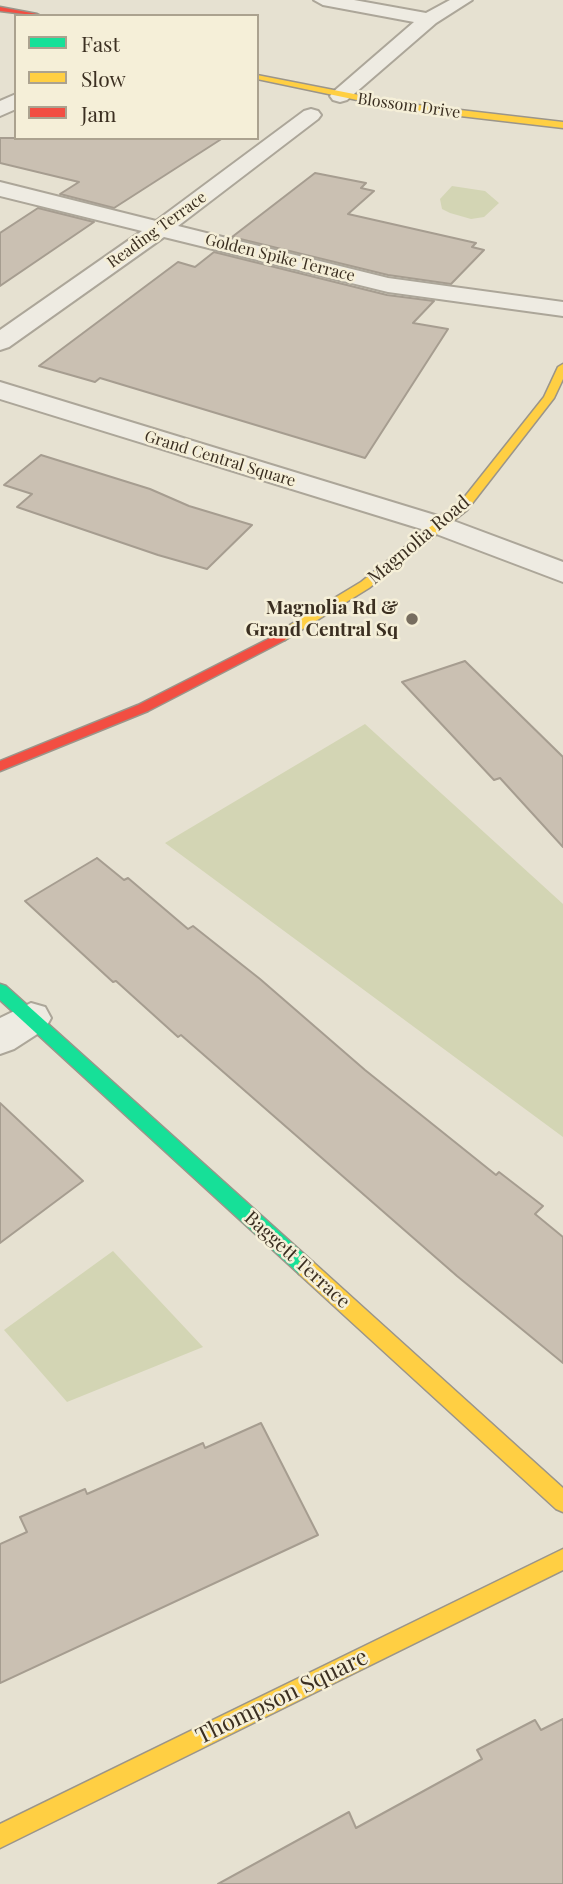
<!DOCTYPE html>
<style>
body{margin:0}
#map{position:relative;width:563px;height:1884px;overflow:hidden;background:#e6e1d1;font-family:"Playfair Display",serif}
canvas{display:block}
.legend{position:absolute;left:14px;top:14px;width:245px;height:126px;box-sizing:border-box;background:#f5efd8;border:2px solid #aba28f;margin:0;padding:9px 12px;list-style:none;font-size:21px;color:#3b2f21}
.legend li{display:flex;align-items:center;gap:14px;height:35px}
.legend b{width:35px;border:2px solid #aba28f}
</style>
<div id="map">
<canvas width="563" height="1884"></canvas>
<ul class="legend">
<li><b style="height:9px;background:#16e098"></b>Fast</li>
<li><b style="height:9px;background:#ffcf43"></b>Slow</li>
<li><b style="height:9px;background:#f24e42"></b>Jam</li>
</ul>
</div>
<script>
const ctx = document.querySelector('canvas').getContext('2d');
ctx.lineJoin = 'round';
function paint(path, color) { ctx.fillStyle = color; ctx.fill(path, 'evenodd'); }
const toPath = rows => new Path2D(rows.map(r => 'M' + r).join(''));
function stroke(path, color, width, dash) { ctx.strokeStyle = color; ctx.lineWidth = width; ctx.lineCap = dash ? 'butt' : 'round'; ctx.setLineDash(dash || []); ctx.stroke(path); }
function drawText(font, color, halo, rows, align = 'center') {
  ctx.font = font + ' "Playfair Display",serif'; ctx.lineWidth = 5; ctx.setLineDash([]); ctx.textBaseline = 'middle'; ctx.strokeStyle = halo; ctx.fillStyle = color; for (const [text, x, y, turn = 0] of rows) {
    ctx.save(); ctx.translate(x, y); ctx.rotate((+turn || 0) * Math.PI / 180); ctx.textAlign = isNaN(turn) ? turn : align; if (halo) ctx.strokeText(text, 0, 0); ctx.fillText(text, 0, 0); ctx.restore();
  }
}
const green = toPath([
 [452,186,485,191,499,203,484,217,471,219,450,213,442,209,440,199],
 [365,724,563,904,563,1137,165,843],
 [113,1251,203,1347,67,1402,4,1330]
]);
const building = toPath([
 [0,138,223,138,114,208,60,194,79,182,0,163,0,138],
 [315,173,366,183,361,188,374,191,348,214,476,243,472,247,484,250,451,284,388,275,232,237,315,173],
 [38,208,94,222,0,286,0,233,38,208],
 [214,252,387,295,434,301,413,323,448,329,365,458,100,378,95,382,39,366,178,262,195,267,214,252],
 [41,455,150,489,189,506,252,525,207,569,158,555,17,507,32,494,4,485,41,455],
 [465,661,563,757,563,847,500,778,494,780,402,682,465,661],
 [97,858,124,880,128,878,188,929,193,926,260,979,365,1070,496,1175,499,1172,543,1206,535,1214,563,1237,563,1363,457,1276,181,1035,178,1037,116,981,113,982,25,901,97,858],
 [0,1103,83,1181,0,1243,0,1103],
 [261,1423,318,1535,0,1683,0,1544,27,1532,20,1517,85,1489,87,1494,203,1443,205,1448,261,1423],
 [563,1719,563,1884,218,1884,349,1812,356,1828,482,1759,477,1750,535,1720,541,1730,563,1719]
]);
const street = toPath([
 [314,0,354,0,426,13,450,0,472,0,436,23,347,100,340,102,333,100,330,96,333,92,414,22,323,5,314,0],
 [16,94,16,109,0,116,0,101,16,94],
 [311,109,318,111,321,115,318,119,178,226,388,278,563,302,563,316,388,292,164,237,9,347,0,350,0,330,142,231,0,196,0,182,156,221,304,111,311,109],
 [0,382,451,520,563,562,563,582,431,532,0,399,0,382],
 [31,1003,45,1007,51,1018,45,1029,14,1049,0,1054,0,1018,31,1003]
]);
const fast = toPath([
 [0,984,6,986,313,1262,315,1268,313,1274,306,1276,299,1274,0,1000,0,984]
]);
const slow = toPath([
 [257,75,400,103,563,122,563,128,400,109,257,79,257,75],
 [563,364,563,379,554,398,467,510,369,588,285,640,275,640,275,634,361,582,459,504,544,397,558,367,563,364],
 [306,1260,313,1262,563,1488,563,1512,556,1509,299,1274,297,1268,299,1262,306,1260],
 [563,1549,563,1570,0,1848,0,1824,563,1549]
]);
const jam = toPath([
 [0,7,37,14,41,16,0,11,0,7],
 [280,633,287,637,285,640,148,711,0,771,0,761,138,705,280,633]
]);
const markers = [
 [412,619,7,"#776d5f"]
];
const farStreetnames = [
 ["Blossom Drive",409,106,8],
 ["Reading Terrace",157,230,-36],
 ["Golden Spike Terrace",280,258,14],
 ["Grand Central Square",220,459,17]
];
const streetNames = [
 ["Magnolia Road",419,540,-40],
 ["Baggett Terrace",297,1260,42]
];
const poiNames = [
 ["Magnolia Rd &",398,608],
 ["Grand Central Sq",398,630]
];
const nearStreetnames = [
 ["Thompson Square",282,1697,-26]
];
paint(green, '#d3d5b4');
paint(building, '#cac0b2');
stroke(building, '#a69d90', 2);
stroke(street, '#aca699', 4);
stroke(fast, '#9b958a', 3);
stroke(slow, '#9b958a', 3);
stroke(jam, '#9b958a', 3);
paint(street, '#eeebe2');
paint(fast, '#16e098');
paint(slow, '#ffcf43');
paint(jam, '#f24e42');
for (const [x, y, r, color] of markers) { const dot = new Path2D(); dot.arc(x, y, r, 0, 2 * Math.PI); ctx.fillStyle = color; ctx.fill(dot); stroke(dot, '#f5efd8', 2.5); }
drawText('16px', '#3b2f21', '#f5efd8', farStreetnames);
drawText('19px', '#3b2f21', '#f5efd8', streetNames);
drawText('bold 19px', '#3b2f21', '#f5efd8', poiNames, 'right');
drawText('23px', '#3b2f21', '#f5efd8', nearStreetnames);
</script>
